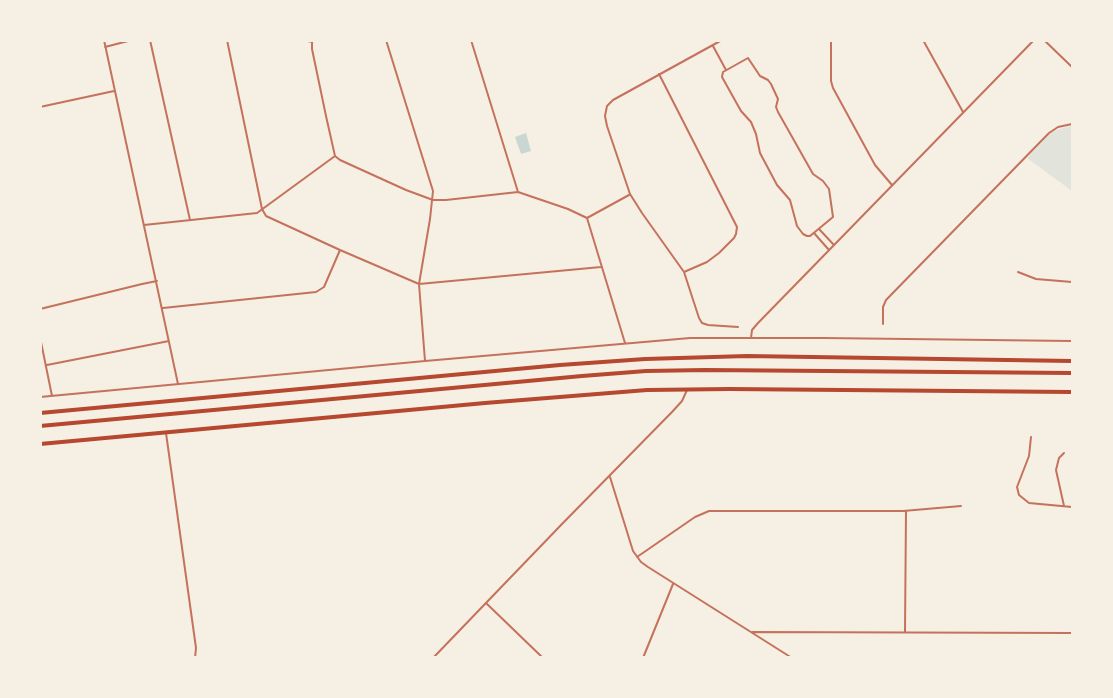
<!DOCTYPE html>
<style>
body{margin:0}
#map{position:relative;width:1113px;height:698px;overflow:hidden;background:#f6efe4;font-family:Mulish,sans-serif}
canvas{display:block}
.frame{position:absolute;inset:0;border:42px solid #f6efe4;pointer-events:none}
</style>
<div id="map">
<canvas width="1113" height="698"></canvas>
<div class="frame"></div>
</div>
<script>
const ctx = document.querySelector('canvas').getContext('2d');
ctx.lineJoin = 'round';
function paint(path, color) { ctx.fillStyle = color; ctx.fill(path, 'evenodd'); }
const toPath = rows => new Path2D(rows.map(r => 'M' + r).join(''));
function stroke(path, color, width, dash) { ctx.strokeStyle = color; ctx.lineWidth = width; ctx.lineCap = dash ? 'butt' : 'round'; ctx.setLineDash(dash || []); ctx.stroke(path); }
const green = toPath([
 [1072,125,1072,191,1027,158,1051,132]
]);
const water = toPath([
 [526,133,531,151,521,154,515,137]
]);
const minor = toPath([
 [104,40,178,384],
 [150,40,190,220],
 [227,40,262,209,266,216,340,250,419,284,601,267],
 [304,40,312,42],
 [315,40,312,42,312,49,326,116,335,156,340,160,406,190,433,200,446,200,518,192,568,209,587,218],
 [386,40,433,191,430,219,419,284,425,361],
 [471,40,518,192],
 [722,40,613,100,607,106,605,116,607,126,630,194,642,213,684,272,699,318,702,323,708,325,738,327],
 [831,40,831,81,833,88,875,165,892,185],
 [923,40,963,112],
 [1044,40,1072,67],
 [713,46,726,70],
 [105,47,132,40],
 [748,58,760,76,768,80,771,84,778,99,776,107,778,112,813,174,823,181,829,189,833,217,810,236,807,236,803,234,797,226,790,200,777,185,760,153,756,134,751,122,741,111,722,77,723,72,748,58],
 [659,74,737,227,736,234,734,238,719,253,707,262,684,272],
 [40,107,114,91],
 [587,218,625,343],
 [587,218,629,195],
 [144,225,257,213,335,156],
 [819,229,834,245],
 [814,233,829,250],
 [1018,272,1036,279,1072,282],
 [163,308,316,292,324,287,340,250],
 [40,309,142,284,157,281],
 [883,324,883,307,886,300,1049,133,1058,127,1072,124],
 [40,337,52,396],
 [751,338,752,330,758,323,1034,40],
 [47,365,169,341],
 [40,397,425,361,690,338,824,338,1072,341],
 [166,433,196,648,195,658],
 [1031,437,1029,456,1017,487,1019,495,1029,503,1072,507],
 [1064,453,1059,458,1056,470,1064,506],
 [610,477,633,551,641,562,648,567,792,658],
 [637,557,695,517,709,511,903,511,961,506],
 [486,603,543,658],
 [905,631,906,511],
 [752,632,1072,633],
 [433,658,562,524,672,412,682,401,687,390],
 [643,658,673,584]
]);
const primary = toPath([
 [40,444,485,403,647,390,729,389,1072,392]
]);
const motorway = toPath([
 [40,413,560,365,645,359,747,356,1072,361],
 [40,426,582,376,646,371,705,370,1072,373]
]);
paint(green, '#e2e4dc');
paint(water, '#c9d6d2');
stroke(minor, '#c5725c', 2);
stroke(primary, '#b5482f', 4);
stroke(motorway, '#b5482f', 4);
</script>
